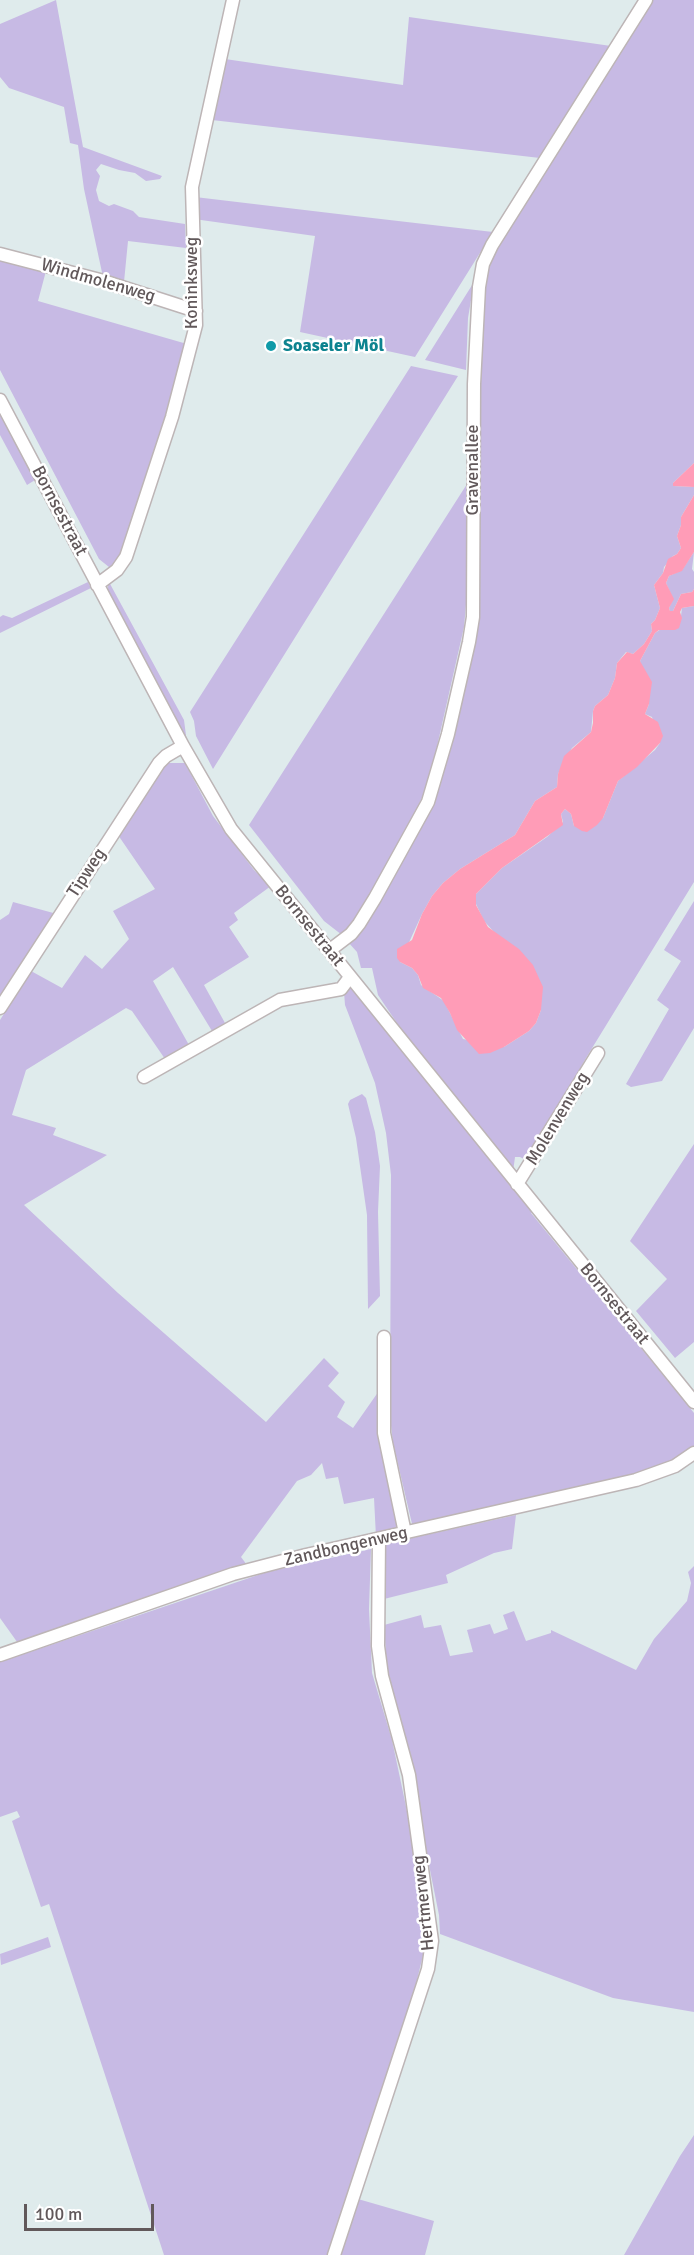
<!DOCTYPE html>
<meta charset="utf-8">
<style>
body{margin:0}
#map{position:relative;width:694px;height:2255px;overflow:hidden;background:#dfebec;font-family:Signika,sans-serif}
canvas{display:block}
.scale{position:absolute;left:24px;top:2204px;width:130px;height:27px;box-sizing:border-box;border:3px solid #61585a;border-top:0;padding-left:8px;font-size:18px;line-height:21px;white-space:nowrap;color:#61585a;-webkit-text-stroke:4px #fff;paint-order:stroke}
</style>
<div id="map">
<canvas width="694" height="2255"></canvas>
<div class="scale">100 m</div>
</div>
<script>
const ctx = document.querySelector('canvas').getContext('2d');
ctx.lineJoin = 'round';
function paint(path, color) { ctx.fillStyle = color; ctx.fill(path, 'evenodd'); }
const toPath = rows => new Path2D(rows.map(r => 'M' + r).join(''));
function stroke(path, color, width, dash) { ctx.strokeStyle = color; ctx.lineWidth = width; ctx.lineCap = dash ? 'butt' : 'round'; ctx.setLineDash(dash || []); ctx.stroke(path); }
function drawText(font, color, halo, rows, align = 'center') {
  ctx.font = font + ' Signika,sans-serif'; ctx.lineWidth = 5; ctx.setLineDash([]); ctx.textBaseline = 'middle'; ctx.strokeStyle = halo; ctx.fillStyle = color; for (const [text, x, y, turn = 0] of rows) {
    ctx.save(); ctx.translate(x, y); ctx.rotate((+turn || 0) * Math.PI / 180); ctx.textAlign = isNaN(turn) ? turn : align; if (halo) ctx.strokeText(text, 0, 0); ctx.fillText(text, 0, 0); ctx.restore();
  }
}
const green = toPath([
 [56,0,83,147,162,176,160,179,146,181,135,173,119,170,101,164,96,170,100,176,96,190,99,201,109,206,114,204,133,211,139,217,185,224,186,248,128,241,124,282,103,277,84,189,78,145,70,143,64,107,9,88,0,77,0,24],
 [651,0,694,0,694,463,673,483,673,486,694,487,694,495,681,517,681,525,677,536,681,548,677,554,673,556,664,567,663,573,654,585,660,608,655,620,651,624,652,631,644,644,633,654,626,652,617,663,615,678,608,695,595,706,593,711,591,732,572,748,558,774,557,787,535,801,515,835,460,869,443,883,432,896,422,914,400,962,412,968,418,975,421,985,444,1001,463,1039,504,1047,529,1031,536,1023,541,1010,495,933,484,921,476,904,476,894,502,868,547,837,563,822,561,814,565,809,571,814,574,826,603,818,618,781,655,750,660,743,652,717,645,714,649,704,640,661,655,633,681,616,682,608,694,606,694,882,586,1058,528,1161,520,1157,515,1157,513,1172,470,1115,428,1069,378,995,372,968,361,968,357,952,348,942,433,801,475,625,478,341,484,279,497,244],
 [409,17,611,46,540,158,212,120,225,59,403,85],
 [195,197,355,216,493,232,415,357,300,332,315,236,194,219],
 [0,258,46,271,38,301,187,344,177,381,114,571,99,559,0,370],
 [474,282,468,318,466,370,425,360],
 [411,366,458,376,213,769,196,736,194,721,190,712],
 [0,413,35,480,27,485,0,435],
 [467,484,466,605,464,627,429,782,414,815,356,922,342,935,324,921,249,825],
 [694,552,692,569,694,572,694,589,692,592,681,594,673,611,670,611,669,608,673,599,666,583,669,576,682,570],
 [88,582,91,588,0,633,0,617,3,615,12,618],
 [109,582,184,720,187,743,107,591],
 [164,763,185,763,213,816,254,870,271,886,234,913,238,920,229,927,249,957,204,985,225,1023,212,1031,173,967,153,981,189,1045,165,1059,132,1011,126,1008,26,1070,12,1115,56,1128,53,1135,107,1155,24,1205,118,1293,266,1422,324,1358,339,1373,328,1386,345,1402,337,1417,353,1428,381,1388,401,1531,376,1537,374,1498,344,1504,338,1477,326,1479,322,1463,311,1475,297,1481,241,1557,247,1565,195,1580,20,1646,0,1618,0,1020,31,971,62,988,85,955,102,969,129,939,113,911,155,889,118,835],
 [694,901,694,1028,662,1081,631,1087,626,1084,669,1009,657,1000,681,961,664,950],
 [13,902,57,914,0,1005,0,920,9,914],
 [351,986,535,1209,531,1213,694,1413,694,1449,674,1467,413,1528,393,1443,390,1417,391,1175,386,1133,375,1083,345,1005,344,992],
 [362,1094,366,1098,375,1132,380,1166,378,1212,380,1296,368,1309,367,1215,356,1138,348,1104,350,1100],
 [694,1144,694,1342,675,1358,636,1311,667,1279,630,1241],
 [516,1515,512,1549,494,1553,446,1575,448,1583,384,1599,385,1544],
 [371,1549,369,1609,372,1673,392,1740,408,1816,425,1917,426,1943,416,1984,327,2255,164,2255,49,1904,41,1907,12,1821,20,1817,17,1811,0,1817,0,1662,267,1572],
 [694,1566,694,2012,613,1998,440,1934,439,1915,424,1840,411,1756,387,1668,384,1625,421,1615,424,1628,441,1625,450,1656,473,1652,467,1630,490,1624,494,1634,508,1629,503,1615,514,1611,526,1641,551,1633,551,1630,636,1670,654,1639,687,1601,691,1583,688,1572],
 [48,1937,51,1947,1,1965,0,1954],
 [694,2135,694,2255,624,2255,680,2156],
 [358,2199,434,2221,425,2255,339,2255]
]);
const water = toPath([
 [694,463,694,487,673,486,673,483],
 [694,495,694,552,682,571,669,576,666,583,674,599,669,608,670,611,673,611,681,594,692,592,694,589,694,606,682,608,680,612,682,618,679,628,675,630,659,630,655,633,640,661,652,682,649,704,645,714,658,722,663,736,660,743,637,767,618,781,603,818,597,825,587,832,582,831,574,826,571,814,565,809,561,814,563,825,502,868,476,894,476,905,488,927,519,949,533,965,543,987,541,1010,536,1023,529,1031,504,1047,490,1053,479,1054,457,1030,450,1013,441,998,423,988,418,975,412,968,400,962,397,958,397,949,412,940,422,914,432,896,443,883,460,869,515,835,535,801,557,787,558,774,564,756,591,732,593,723,593,711,595,706,608,695,615,678,617,663,627,652,633,654,644,644,652,631,651,624,655,620,660,608,654,585,663,573,668,559,677,554,681,548,677,536,681,525,681,517]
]);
const minor = toPath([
 [0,254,100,280,196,311],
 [0,400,183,746,231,829,694,1402],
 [97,585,117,570,126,557,172,417,196,325,192,187,233,0],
 [330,950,351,934,359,924,375,898,428,802,448,734,469,642,473,617,474,384,479,287,483,264,492,245,646,0],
 [0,1008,159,763,166,756,183,746],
 [144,1077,280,1000,341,989,350,977],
 [517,1184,598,1053],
 [384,1337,384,1433,405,1533],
 [0,1655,233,1574,306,1555,636,1480,675,1466,694,1453],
 [334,2255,428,1969,432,1941,409,1775,382,1676,378,1646,379,1539]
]);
const markers = [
 [271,346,6,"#0f9aa8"]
];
const streetNames = [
 ["Windmolenweg",98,281,16],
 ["Koninksweg",192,283,-90],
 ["Gravenallee",473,470,-90],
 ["Bornsestraat",59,511,62],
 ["Tipweg",87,873,-57],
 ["Bornsestraat",309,926,51],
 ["Molenvenweg",558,1119,-59],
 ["Bornsestraat",614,1304,51],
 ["Zandbongenweg",346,1547,-13],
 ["Hertmerweg",424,1903,-96]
];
const cultureNames = [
 ["Soaseler Möl",283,346]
];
paint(green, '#c7bae4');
paint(water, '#ff9cb7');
stroke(minor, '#bdb5b6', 15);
stroke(minor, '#fff', 12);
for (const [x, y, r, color] of markers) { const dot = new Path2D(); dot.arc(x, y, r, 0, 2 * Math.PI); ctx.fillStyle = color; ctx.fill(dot); stroke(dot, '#fff', 2); }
drawText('18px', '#61585a', '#fff', streetNames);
drawText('bold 18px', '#0d838f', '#fff', cultureNames, 'left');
</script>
